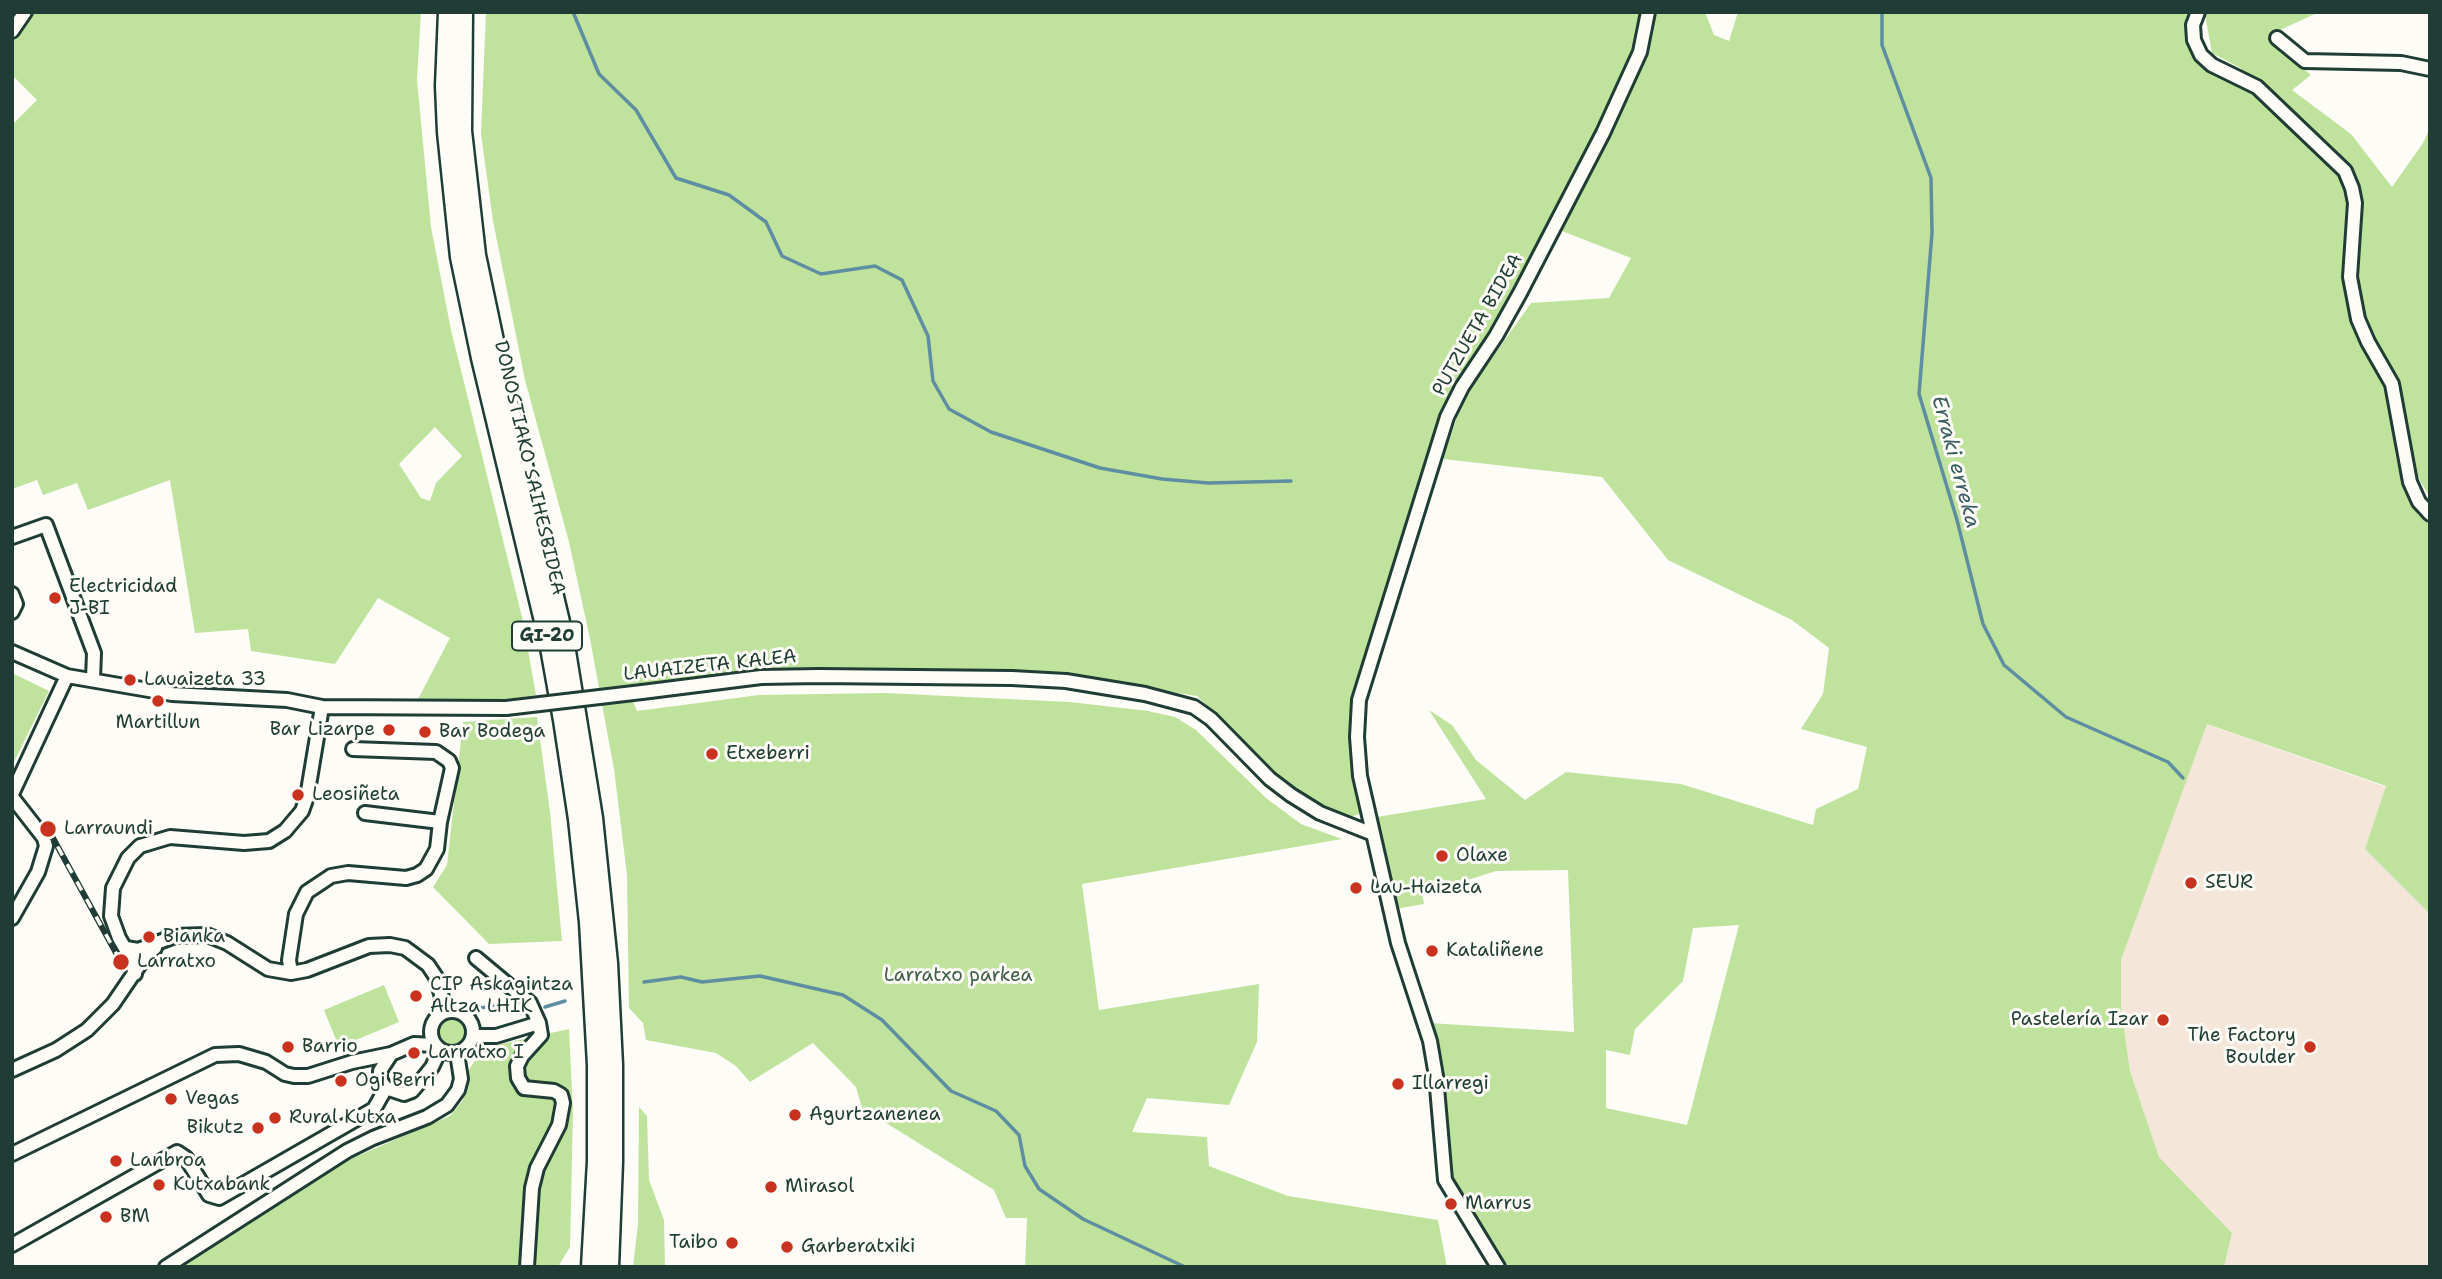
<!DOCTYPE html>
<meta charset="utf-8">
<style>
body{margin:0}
#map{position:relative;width:2442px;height:1279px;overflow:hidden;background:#fdfcf7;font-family:"Shantell Sans",sans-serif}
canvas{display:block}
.frame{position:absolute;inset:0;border:14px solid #1f3d34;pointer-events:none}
</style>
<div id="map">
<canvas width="2442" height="1279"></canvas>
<div class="frame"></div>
</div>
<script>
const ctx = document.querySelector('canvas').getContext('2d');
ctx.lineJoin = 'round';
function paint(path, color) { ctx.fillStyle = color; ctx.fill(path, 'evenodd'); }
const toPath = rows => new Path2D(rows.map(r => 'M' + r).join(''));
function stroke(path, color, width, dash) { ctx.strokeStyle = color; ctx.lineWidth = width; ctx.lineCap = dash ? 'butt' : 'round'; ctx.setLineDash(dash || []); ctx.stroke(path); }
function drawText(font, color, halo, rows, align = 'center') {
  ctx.font = font + ' "Shantell Sans",sans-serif'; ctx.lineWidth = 6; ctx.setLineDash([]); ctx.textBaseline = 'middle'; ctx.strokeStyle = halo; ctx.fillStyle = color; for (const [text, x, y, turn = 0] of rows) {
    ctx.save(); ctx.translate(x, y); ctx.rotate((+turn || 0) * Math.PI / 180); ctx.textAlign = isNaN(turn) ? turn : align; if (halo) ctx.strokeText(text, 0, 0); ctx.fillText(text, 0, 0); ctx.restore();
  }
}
const built = toPath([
 [2206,724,2386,787,2365,849,2430,914,2430,1267,2224,1267,2232,1233,2159,1157,2130,1071,2121,1007,2121,960]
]);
const green = toPath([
 [31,12,421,12,417,80,431,227,451,330,522,617,536,695,465,705,416,703,450,638,378,598,335,664,251,651,248,629,195,633,170,480,88,510,77,483,43,495,37,480,12,489,12,125,37,100,12,75,12,37],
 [435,427,462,456,436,483,430,501,421,498,399,464],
 [486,12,1546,12,1546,14,1547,12,1642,12,1636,43,1613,101,1475,359,1449,400,1352,702,1349,730,1360,801,1359,814,1345,819,1283,783,1197,696,1048,673,777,671,626,685,637,711,759,695,885,693,1070,702,1148,711,1175,717,1196,730,1266,798,1301,824,1342,839,1082,884,1099,1010,1259,984,1257,1042,1229,1105,1147,1098,1132,1132,1207,1137,1209,1166,1288,1196,1438,1220,1447,1267,1025,1267,1027,1218,1006,1218,994,1190,862,1108,856,1087,813,1043,750,1082,736,1066,716,1053,646,1040,643,1023,629,1008,627,875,614,769,590,639,569,542,525,380,493,221,481,134],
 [1655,12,1705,12,1714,35,1729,41,1738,12,2191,12,2185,25,2187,46,2203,65,2224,79,2242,69,2212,53,2205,15,2207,12,2319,12,2267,36,2311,75,2292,90,2351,134,2392,187,2423,143,2430,128,2430,497,2414,471,2399,390,2387,395,2396,458,2403,487,2418,515,2430,525,2430,914,2365,849,2386,786,2207,724,2121,960,2121,1007,2130,1071,2159,1157,2232,1233,2224,1267,1506,1267,1449,1176,1429,1023,1574,1032,1568,870,1496,871,1458,883,1421,887,1424,904,1395,909,1377,817,1486,799,1429,710,1452,725,1476,760,1525,800,1566,772,1681,784,1813,825,1816,809,1858,789,1867,747,1801,729,1823,694,1829,648,1792,620,1668,560,1602,477,1443,459,1463,399,1531,303,1609,298,1631,258,1562,231,1646,51],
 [1739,925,1687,1125,1606,1108,1606,1050,1630,1055,1635,1029,1683,981,1693,928],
 [12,673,49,691,12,766],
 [537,717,550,812,562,941,489,944,433,887,447,865,463,722],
 [384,985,399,1022,339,1047,324,1010],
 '437 1032a15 15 0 1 1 30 0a15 15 0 1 1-30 0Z',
 [569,1029,573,1112,570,1247,558,1267,176,1267,330,1168,450,1116,463,1100,465,1076,483,1048],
 [639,1107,647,1116,649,1180,664,1220,665,1267,633,1267,638,1224]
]);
const stream = toPath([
 [573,12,599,74,636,110,676,178,729,195,766,222,782,256,821,274,875,266,902,280,928,336,933,381,949,409,991,432,1100,468,1162,479,1208,483,1291,481],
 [1882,12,1882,45,1931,178,1932,233,1919,394,1957,520,1983,624,2004,665,2066,717,2168,762,2183,778],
 [644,982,681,977,702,982,760,976,843,995,882,1020,951,1091,996,1111,1019,1135,1025,1166,1039,1189,1083,1219,1185,1267],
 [545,1007,565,1001],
 [471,1009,496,1006,519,1013,525,1012]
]);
const minor = toPath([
 [2198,12,2193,25,2194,40,2201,55,2212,65,2257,87,2345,171,2352,188,2355,203,2350,277,2358,319,2368,342,2392,384,2410,482,2419,502,2430,514],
 [12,31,25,12],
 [2277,38,2305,61,2401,63,2430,69],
 [12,537,46,525,94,653,93,679],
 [12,594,16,604,12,612],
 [12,652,67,676,172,694,287,700,322,707,506,708],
 [642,692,761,677,819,676,1012,678,1066,681,1145,694,1194,707,1211,719,1270,779,1291,795,1320,813,1373,834],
 [12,794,67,676],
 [12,797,44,838,46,846,38,872,12,918],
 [365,813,440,822],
 [126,948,138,950,175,936,207,935,227,943,268,969,291,973,307,970,369,946,390,945,405,948,428,965,436,977,446,1011],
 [291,973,289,960,296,914,307,892,331,876,348,873,406,878,417,875,426,869,437,849,440,822,452,768,449,761,436,752,353,749],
 [135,974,130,957,119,938,111,916,113,888,128,858,140,846,170,837,244,843,269,841,285,831,302,811,307,797,322,707],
 '431 1032a21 21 0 1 1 42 0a21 21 0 1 1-42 0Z',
 [473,1036,496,1036,539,1023,530,1003,476,958],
 [391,1054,380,1071,380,1080,386,1088,404,1094,412,1091,424,1077,432,1067,440,1050],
 [12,1070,56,1050,87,1030,113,1004,147,954,155,948],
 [12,1154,215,1055,239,1054,266,1062,285,1074,294,1076,308,1076,352,1062,391,1054,414,1044,435,1045],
 [12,1245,177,1152,186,1158,209,1195,219,1198,374,1109,386,1088],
 [166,1267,347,1151,373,1138,427,1117,447,1105,458,1090,461,1079,457,1053],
 [527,1267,532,1188,537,1168,559,1125,563,1103,561,1095,554,1091,524,1088,518,1078,517,1066,522,1056,541,1035,539,1023],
 [1498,1267,1445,1180,1436,1076,1430,1041,1398,943,1360,776,1357,737,1359,700,1447,417,1462,387,1496,336,1520,293,1603,133,1640,52,1648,12]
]);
const highway = toPath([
 [448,12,445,86,447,132,460,257,481,358,549,642,563,720,578,819,589,922,597,1065,597,1161,591,1267],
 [463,12,462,131,476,255,497,355,564,639,593,818,608,963,613,1065,613,1162,609,1267]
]);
const rail = toPath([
 [48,829,121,962]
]);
const minorBridge = toPath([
 [506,708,642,692]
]);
const markers = [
 [55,598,7,"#c8321e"],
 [130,680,7,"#c8321e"],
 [158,701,7,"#c8321e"],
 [389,730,7,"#c8321e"],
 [425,732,7,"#c8321e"],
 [712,754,7,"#c8321e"],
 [298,795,7,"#c8321e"],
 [48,829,9,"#c8321e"],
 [1442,856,7,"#c8321e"],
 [2191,883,7,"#c8321e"],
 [1356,888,7,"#c8321e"],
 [149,937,7,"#c8321e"],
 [1432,951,7,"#c8321e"],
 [121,962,9,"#c8321e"],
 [416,996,7,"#c8321e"],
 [2163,1020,7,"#c8321e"],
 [288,1047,7,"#c8321e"],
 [2310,1047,7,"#c8321e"],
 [414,1053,7,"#c8321e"],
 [341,1081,7,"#c8321e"],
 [1398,1084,7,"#c8321e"],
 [171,1099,7,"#c8321e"],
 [795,1115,7,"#c8321e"],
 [275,1118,7,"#c8321e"],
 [258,1128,7,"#c8321e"],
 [116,1161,7,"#c8321e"],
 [159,1185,7,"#c8321e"],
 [771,1187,7,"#c8321e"],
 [1451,1204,7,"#c8321e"],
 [106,1217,7,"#c8321e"],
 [732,1243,7,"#c8321e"],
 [787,1247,7,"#c8321e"]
];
const shields = [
 [547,636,70]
];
const shieldNames = [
 ["GI-20",547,636]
];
const streetNames = [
 ["PUTZUETA BIDEA",1478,325,-60],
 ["DONOSTIAKO SAIHESBIDEA",529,468,77],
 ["LAUAIZETA KALEA",710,666,-6]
];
const poiNames = [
 ["Electricidad",69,587],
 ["J-BI",69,609],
 ["Lauaizeta 33",144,680],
 ["Martillun",158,723,"center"],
 ["Bar Lizarpe",375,730,"right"],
 ["Bar Bodega",439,732],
 ["Etxeberri",726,754],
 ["Leosiñeta",312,795],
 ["Larraundi",64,829],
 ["Olaxe",1456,856],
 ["SEUR",2205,883],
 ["Lau-Haizeta",1370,888],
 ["Bianka",163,937],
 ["Kataliñene",1446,951],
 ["Larratxo",137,962],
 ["CIP Askagintza",430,985],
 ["Altza LHIK",430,1007],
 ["Pastelería Izar",2149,1020,"right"],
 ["The Factory",2296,1036,"right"],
 ["Boulder",2296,1058,"right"],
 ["Barrio",302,1047],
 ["Larratxo I",428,1053],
 ["Ogi Berri",355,1081],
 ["Illarregi",1412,1084],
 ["Vegas",185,1099],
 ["Agurtzanenea",809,1115],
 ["Rural Kutxa",289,1118],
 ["Bikutz",244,1128,"right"],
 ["Lanbroa",130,1161],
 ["Kutxabank",173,1185],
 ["Mirasol",785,1187],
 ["Marrus",1465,1204],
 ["BM",120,1217],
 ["Taibo",718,1243,"right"],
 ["Garberatxiki",801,1247]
];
const parkNames = [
 ["Larratxo parkea",958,976]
];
const waterNames = [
 ["Erraki erreka",1955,462,75]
];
paint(built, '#f4e6d8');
paint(green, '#bfe39d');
stroke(stream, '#5f8da1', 3.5);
stroke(minor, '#1f3d34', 18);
stroke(highway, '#1f3d34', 23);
stroke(minor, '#fdfcf7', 12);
stroke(highway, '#fdfcf7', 18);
stroke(rail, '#1f3d34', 6);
stroke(rail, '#fdfcf7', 3.5, [10]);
stroke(minorBridge, '#1f3d34', 18, []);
stroke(minorBridge, '#fdfcf7', 12);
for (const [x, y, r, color] of markers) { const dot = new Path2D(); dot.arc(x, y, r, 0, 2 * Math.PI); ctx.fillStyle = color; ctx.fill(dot); stroke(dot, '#fdfcf7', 2.5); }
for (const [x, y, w] of shields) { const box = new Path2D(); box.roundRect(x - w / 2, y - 14.5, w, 29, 5); ctx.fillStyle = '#fdfcf7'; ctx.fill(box); stroke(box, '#1f3d34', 2); }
drawText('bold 18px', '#1f3d34', null, shieldNames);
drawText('19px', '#1f3d34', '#fdfcf7', streetNames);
drawText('19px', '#1f3d34', '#fdfcf7', poiNames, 'left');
drawText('19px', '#3f5e49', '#fdfcf7', parkNames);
drawText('italic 21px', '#3a5e61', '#fdfcf7', waterNames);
</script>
